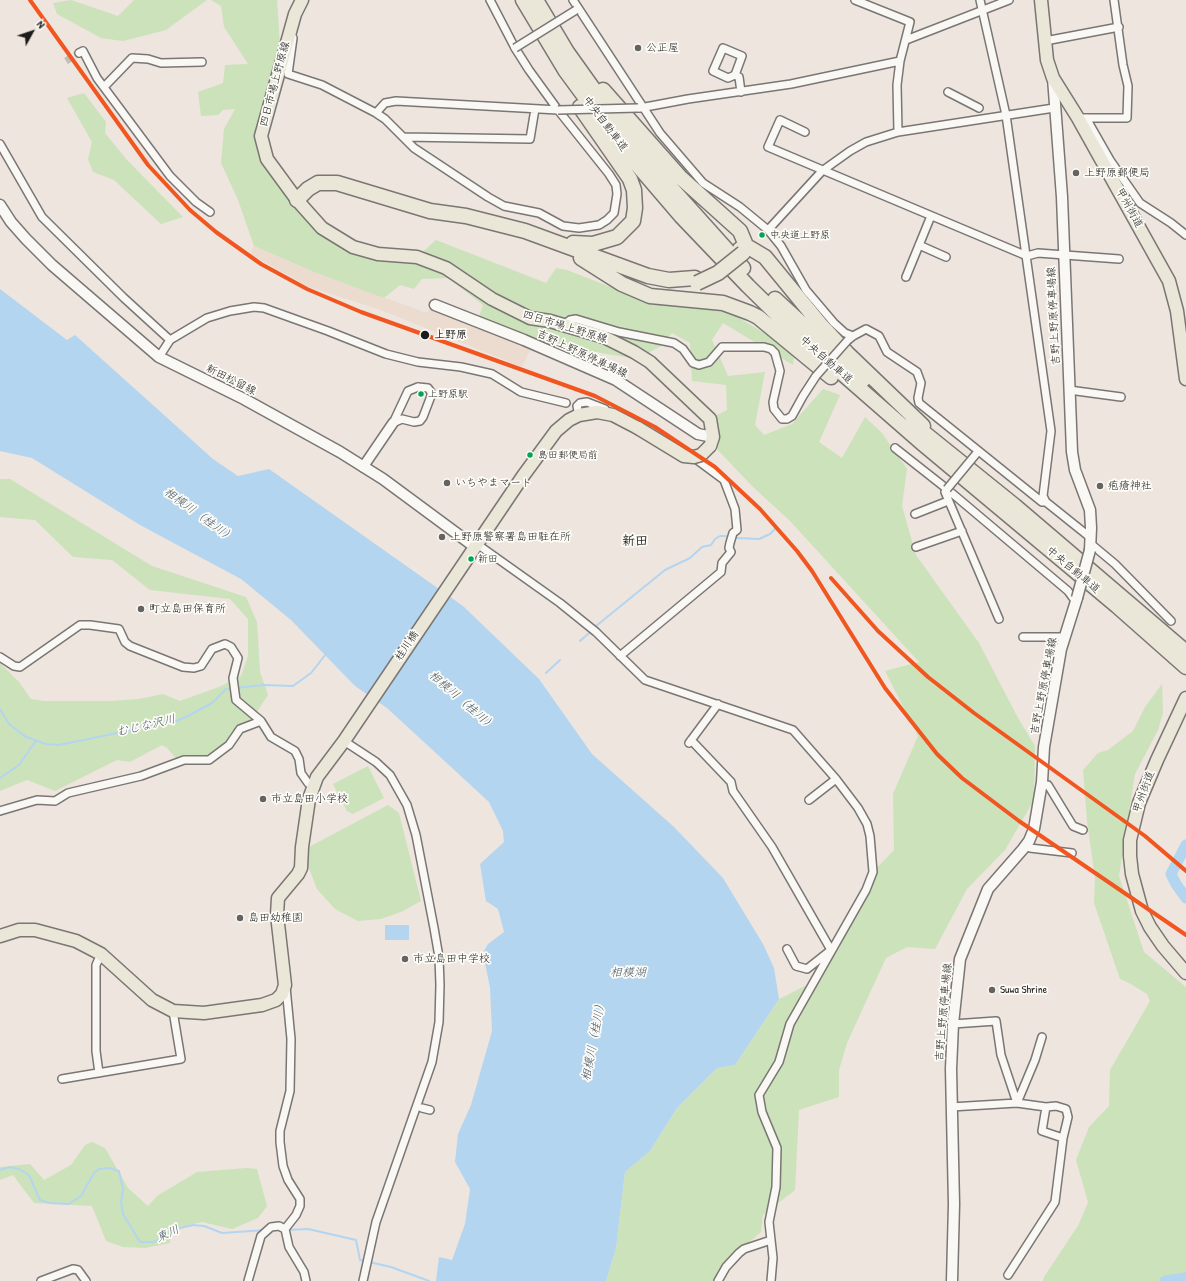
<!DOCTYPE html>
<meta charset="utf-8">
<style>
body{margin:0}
#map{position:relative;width:1186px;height:1281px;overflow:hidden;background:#ede5de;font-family:"Patrick Hand",sans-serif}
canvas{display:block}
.north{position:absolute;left:12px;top:12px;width:40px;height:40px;-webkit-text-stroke:3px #fdfcf7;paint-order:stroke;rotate:50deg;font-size:11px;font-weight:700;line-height:16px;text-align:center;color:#1c1c1c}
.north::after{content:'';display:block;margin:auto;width:14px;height:18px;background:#1c1c1c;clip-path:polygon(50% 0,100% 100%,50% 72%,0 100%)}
</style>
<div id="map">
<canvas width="1186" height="1281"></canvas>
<div class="north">N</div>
</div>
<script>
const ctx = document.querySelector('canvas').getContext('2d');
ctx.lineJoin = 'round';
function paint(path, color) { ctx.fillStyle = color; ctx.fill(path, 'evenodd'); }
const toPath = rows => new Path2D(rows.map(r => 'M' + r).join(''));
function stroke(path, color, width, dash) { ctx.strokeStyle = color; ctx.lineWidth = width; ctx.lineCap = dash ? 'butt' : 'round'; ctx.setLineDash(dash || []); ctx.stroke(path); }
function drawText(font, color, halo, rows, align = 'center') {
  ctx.font = font + ' "Patrick Hand","Klee One",sans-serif'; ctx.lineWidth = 3.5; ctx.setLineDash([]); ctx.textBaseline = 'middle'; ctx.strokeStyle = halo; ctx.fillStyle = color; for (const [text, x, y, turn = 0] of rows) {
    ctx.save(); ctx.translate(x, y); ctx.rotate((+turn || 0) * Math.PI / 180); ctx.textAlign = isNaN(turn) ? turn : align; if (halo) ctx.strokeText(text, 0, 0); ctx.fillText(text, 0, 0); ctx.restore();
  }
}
const built = toPath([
 [254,246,314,272,427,313,431,307,442,311,531,349,522,367,381,310,309,287,250,254]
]);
const green = toPath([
 [71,0,118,16,134,0,207,0,166,30,123,41,101,38,57,14,53,3],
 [211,0,277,0,281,61,262,144,297,200,353,247,417,257,436,240,546,283,556,268,567,270,631,295,724,309,779,342,794,357,793,365,723,323,712,340,728,376,765,372,755,425,764,435,792,424,823,389,840,395,819,442,842,458,865,417,882,433,907,469,902,506,916,555,979,643,1018,718,1035,746,1034,800,1005,850,967,889,935,949,907,947,886,958,847,1043,839,1070,839,1097,799,1110,795,1190,763,1215,761,1232,731,1258,716,1281,606,1281,616,1248,625,1172,650,1151,677,1108,717,1068,735,1065,779,999,815,981,873,872,894,850,893,794,918,736,885,671,919,662,790,521,752,486,715,447,713,417,727,410,726,385,692,381,690,343,672,333,661,346,637,359,595,352,581,365,477,322,483,305,448,278,422,279,414,289,400,285,384,298,314,272,254,246,238,200,221,163,224,129,235,109,223,110,218,115,201,116,198,92,223,83,225,65,248,64,224,27,221,6],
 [84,93,106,122,105,133,127,160,183,217,161,224,114,180,93,172,88,159,92,142,67,98],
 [0,479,10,479,152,566,246,597,257,622,260,672,268,695,238,741,226,749,204,756,176,758,167,748,162,745,130,762,117,760,55,791,27,780,0,791,0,663,19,682,31,699,44,701,111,701,139,699,163,694,180,701,219,687,241,676,248,656,248,619,230,599,150,590,112,560,73,557,35,520,0,517],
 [1162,684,1163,713,1158,730,1135,774,1119,876,1144,952,1186,987,1186,1281,1043,1281,1044,1277,1079,1224,1088,1202,1076,1160,1089,1127,1109,1106,1110,1070,1150,1001,1147,994,1129,983,1120,979,1094,903,1095,878,1087,821,1083,770,1098,753,1108,750,1133,731,1145,707],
 [368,766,384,798,353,814,347,811,333,784],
 [388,805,399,813,421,901,401,912,381,919,358,921,335,909,317,889,307,863,309,847],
 [92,1142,105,1148,128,1188,148,1206,157,1196,197,1172,246,1168,257,1169,267,1206,258,1218,232,1229,202,1222,172,1229,170,1243,145,1248,123,1247,106,1241,92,1206,34,1203,13,1175,0,1180,0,1167,30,1164,44,1180,71,1165,85,1145]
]);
const water = toPath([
 [0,289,67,340,75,335,213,459,238,476,269,469,463,606,539,679,592,754,674,827,723,878,763,944,774,968,779,999,735,1065,717,1068,677,1108,650,1151,625,1172,616,1248,606,1281,436,1281,439,1257,452,1260,465,1224,470,1189,455,1162,458,1134,471,1105,492,1031,490,988,483,953,488,944,504,932,498,909,486,901,480,864,504,842,503,831,489,802,387,708,355,686,291,620,241,579,140,525,32,458,0,451],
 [385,925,409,925,409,940,385,940]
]);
const stream = toPath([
 [737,538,759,539,770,534,776,528],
 [596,626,665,570,690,558,702,547,711,545,715,539,720,536,728,536],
 [580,641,589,633],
 [546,673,560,660],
 [0,709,9,724,26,737,46,744,59,745,176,721,188,716,212,703,226,689,264,685,293,686,311,673,326,654],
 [0,778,19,765,35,742],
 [0,1170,10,1167,19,1169,29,1175,40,1200,49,1203,69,1204,81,1196,94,1173,99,1169,109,1168,119,1171,123,1189,121,1202,123,1214,140,1242,153,1242,169,1236,180,1228,193,1225,204,1226,222,1233,266,1230],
 [270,1230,282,1230],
 [286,1230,308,1229,356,1240,360,1260,365,1261],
 [369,1262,391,1267,429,1281]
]);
const river = toPath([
 [1186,845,1171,874,1176,884,1186,898],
 [1165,1281,1186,1278]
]);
const minorTunnel = toPath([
 [66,61,79,53]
]);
const minor = toPath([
 [573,0,660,133,703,183,740,207,768,230,781,246,806,290,834,323,845,333,853,336],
 [855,0,910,22,900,61,897,85,898,132],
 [293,38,288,74,322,85,376,113,385,119,414,148,488,197,504,206,539,213,563,226,579,228,599,225,607,220,614,213,617,194,616,185,609,174,558,110,529,70,515,48,490,0],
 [906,40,1009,0],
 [1045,41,1119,27],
 [79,53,83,51,97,78,170,176,196,202,210,212],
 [735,75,742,56,723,48,713,71,728,78,735,75,739,77,741,92],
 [104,87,132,58,148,59,161,63,202,62],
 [948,92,979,108],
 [640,108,688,99,791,84,900,61],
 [376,113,385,103,396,101,558,110],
 [1078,118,1127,118,1128,86,1123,65,1114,0],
 [1086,118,1110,160,1140,203,1171,223,1186,235],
 [805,132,780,120,768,147,1027,256,1038,253,1119,259],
 [403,137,530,139,535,109],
 [0,144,42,217,124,298,170,340],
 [768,230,822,171,850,151,866,142,898,132,1054,108],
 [919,245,946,257],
 [906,277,931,216],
 [563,325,570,320,576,319,619,332,674,343,683,349,693,363,699,365,709,362,722,347,764,347,771,349,775,353,780,371,773,402,774,409,782,419,787,419,792,416,803,396,816,376],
 [848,340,853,336,866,329,879,336,887,352,917,372,921,383,918,398,919,403,1042,502,1046,502,1043,496,1051,431,1006,115,980,0],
 [159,357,170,340,207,318,230,311,254,307,264,308,328,331,386,354,418,362,461,367,492,374,521,392,566,403],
 [418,387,428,388,431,392,431,396,423,417,420,421,414,422,402,419,393,423,408,391,418,387],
 [1069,390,1121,397],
 [579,415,577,406,580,403,587,402,605,409],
 [895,448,947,489,1068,591,1076,602],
 [947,489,945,492,999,619],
 [1046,502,1091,538],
 [915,514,948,501],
 [477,544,560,603,596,632,645,680,793,730,836,779,858,808,867,824,870,836,873,872,866,890,790,1024,779,1062,759,1095,762,1112,777,1148,776,1187,769,1222,773,1258,771,1281],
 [1091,544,1115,564,1171,621],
 [916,547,962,531],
 [1023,637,1065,637],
 [620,656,721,572,722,563,731,552,729,548,730,543,733,533,737,530,735,509,724,480,693,457],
 [0,657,14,666,20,667,80,625,90,625,119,629,125,642,130,646,183,667,194,668,201,666,212,649,225,644,231,647,238,658,233,678,236,700,261,721,271,737,295,751,299,759,301,773,308,783,313,787],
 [691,740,731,782,733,791,772,847,831,950,807,969,796,966,787,949],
 [344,741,376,762,390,775,407,805,416,835,434,928,439,957,440,985,439,1022,432,1062,376,1222,363,1281],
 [689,743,718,704],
 [1041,785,1048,785,1073,826,1083,830],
 [809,800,836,779],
 [0,811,37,800,55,801,68,793,141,776,184,760,209,760,229,745,240,729,261,721],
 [1026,845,1030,848,1072,853],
 [953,1024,996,1021,1001,1055,1017,1103],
 [99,1073,96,1051,96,965,101,954],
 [62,1079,181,1059,173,1011],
 [1017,1103,1035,1060,1042,1037],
 [951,1107,1017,1103,1046,1107,1056,1106,1066,1109,1068,1117,1063,1138,1055,1202,1008,1275],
 [1046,1107,1042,1131,1063,1138],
 [422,1108,430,1110],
 [285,1229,296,1215,300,1206,300,1199,288,1180,283,1166,280,1142,280,1131,290,1091,291,1039,286,987],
 [285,1229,289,1247,304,1272,306,1281],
 [41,1281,73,1269,78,1270,86,1281],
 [248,1281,261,1236,271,1227,279,1226,285,1229],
 [718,1281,726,1267,739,1253,744,1249,771,1240]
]);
const tertiary = toPath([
 [363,467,393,423]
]);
const secondary = toPath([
 [1053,78,1062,197,1072,452,1075,470,1090,510,1091,528,1090,550],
 [0,205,11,222,26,239,52,265,159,357,244,399,340,452,383,479,475,547],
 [435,305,524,340,616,380,698,434,713,437],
 [952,1281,954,1204,951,1069,953,1024,960,959,988,889,1023,849,1029,841,1034,829,1042,782,1044,747,1061,649,1077,598]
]);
const primary = toPath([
 [302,0,295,14,261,136,267,159,297,200,322,228,353,247,378,254,417,257,446,268,492,299,530,318,550,321,604,337,634,352,650,362,710,419,713,437,710,446],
 [0,936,19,930,35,930,76,941,101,954,152,1000,173,1011,204,1013,262,1005,276,1000,282,994,285,985,277,915,278,898,298,874,301,868,302,847,309,799,317,777,344,741,523,476,556,431,569,420,579,415,597,412,613,415,638,428]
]);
const trunk = toPath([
 [1041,0,1047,60,1053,78,1078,118,1169,281,1177,311,1186,379],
 [1186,698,1157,760,1139,803,1130,840,1130,856,1132,874,1142,911,1150,927,1163,946,1186,973]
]);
const motorway = toPath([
 [523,0,565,70,621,146,681,216,748,286,796,333,922,443,1117,606,1186,667],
 [536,0,567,52,612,115,656,171,743,268],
 [603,90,680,177,740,231,745,243,743,253],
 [297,200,308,189,318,183,337,183,430,211,466,216,525,231,648,276,669,280,695,278],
 [573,243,593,244,617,237,633,221,635,208,634,190,630,179,580,107],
 [740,249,750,248,765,257,820,324,848,354,923,426],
 [581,258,622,284,650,296,723,303,750,313,758,317,831,377],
 [775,299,863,380],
 [912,423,1015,506,1186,652]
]);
const minorBridge = toPath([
 [515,48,576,10],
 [558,110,638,108],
 [816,376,848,340],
 [947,489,976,454]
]);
const secondaryBridge = toPath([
 [1077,598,1090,550]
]);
const primaryBridge = toPath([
 [638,428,684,456,694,457,701,455,710,446]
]);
const motorwayBridge = toPath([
 [697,283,718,273,743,253]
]);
const rail1 = toPath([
 [30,0,148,165,190,210,216,232,261,264,307,289,361,312,595,396,655,427,715,467,760,509,797,551,812,571,885,688,937,754,962,778,1019,821,1186,935],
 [831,578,878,631,928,677,974,713,1145,836,1186,871]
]);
const markers = [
 [638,48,4,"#656260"],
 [1076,173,4,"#656260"],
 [762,235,3.5,"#00a651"],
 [425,335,5,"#1c1c1c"],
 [421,394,3.5,"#00a651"],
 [530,455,3.5,"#00a651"],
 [447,483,4,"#656260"],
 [1100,486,4,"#656260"],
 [442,537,4,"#656260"],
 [471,559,3.5,"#00a651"],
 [141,609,4,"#656260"],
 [263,799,4,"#656260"],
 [240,918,4,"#656260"],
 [405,959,4,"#656260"],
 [992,990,4,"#656260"]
];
const busNames = [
 ["中央道上野原",770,235],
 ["上野原駅",428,394],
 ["島田郵便局前",538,455],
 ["新田",478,559]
];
const poiNames = [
 ["公正屋",646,48],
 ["上野原郵便局",1084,173],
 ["いちやまマート",455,483],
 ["疱瘡神社",1108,486],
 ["上野原警察署島田駐在所",450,537],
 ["町立島田保育所",149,609],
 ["市立島田小学校",271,799],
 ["島田幼稚園",248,918],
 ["市立島田中学校",413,959],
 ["Suwa Shrine",1000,990]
];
const streetNames = [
 ["四日市場上野原線",275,84,-75],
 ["中央自動車道",605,124,53],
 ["甲州街道",1129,208,61],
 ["吉野上野原停車場線",1054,316,-93],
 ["四日市場上野原線",565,327,17],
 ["吉野上野原停車場線",582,354,25],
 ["中央自動車道",826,360,41],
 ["新田松留線",231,380,27],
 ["中央自動車道",1073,570,40],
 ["桂川橋",407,646,-56],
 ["吉野上野原停車場線",1044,686,-79],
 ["甲州街道",1144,792,-70],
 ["吉野上野原停車場線",944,1012,-85]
];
const stopNames = [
 ["上野原",434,335]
];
const waterNames = [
 ["相模川（桂川）",199,515,36],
 ["相模川（桂川）",462,701,41],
 ["むじな沢川",146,726,-13],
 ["相模湖",628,973],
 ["相模川（桂川）",594,1040,-79],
 ["東川",168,1234,-25]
];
const quarterNames = [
 ["新田",635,542]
];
paint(built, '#ecdccf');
paint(green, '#cce2bb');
paint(water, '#b4d5f0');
stroke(stream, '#b4d5f0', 2);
stroke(river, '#b4d5f0', 11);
stroke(minorTunnel, '#c3bdb7', 7, [7, 3.5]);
stroke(minor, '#7a7673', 10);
stroke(tertiary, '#7a7673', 12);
stroke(secondary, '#7a7673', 13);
stroke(primary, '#7a7673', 15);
stroke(trunk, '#7a7673', 15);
stroke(motorway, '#7a7673', 17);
stroke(minor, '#f9f8f5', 7);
stroke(tertiary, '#f9f8f5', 9);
stroke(secondary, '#f9f8f5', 10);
stroke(primary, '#eae7d9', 12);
stroke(trunk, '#eae7d9', 12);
stroke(motorway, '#eae7d9', 14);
stroke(minorBridge, '#7a7673', 10, []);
stroke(secondaryBridge, '#7a7673', 13, []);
stroke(primaryBridge, '#7a7673', 15, []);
stroke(motorwayBridge, '#7a7673', 17, []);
stroke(minorBridge, '#f9f8f5', 7);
stroke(secondaryBridge, '#f9f8f5', 10);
stroke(primaryBridge, '#eae7d9', 12);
stroke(motorwayBridge, '#eae7d9', 14);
stroke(rail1, '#f15620', 4);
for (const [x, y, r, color] of markers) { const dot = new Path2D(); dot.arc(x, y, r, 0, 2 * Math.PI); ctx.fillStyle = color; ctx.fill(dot); stroke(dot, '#fdfcf7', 1.5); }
drawText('10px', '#1c1c1c', '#fdfcf7', busNames, 'left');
drawText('11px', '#1c1c1c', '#fdfcf7', poiNames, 'left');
drawText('11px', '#1c1c1c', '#fdfcf7', streetNames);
drawText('bold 11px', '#1c1c1c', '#fdfcf7', stopNames, 'left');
drawText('italic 12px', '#485a69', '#fdfcf7', waterNames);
drawText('bold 13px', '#1c1c1c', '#fdfcf7', quarterNames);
</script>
